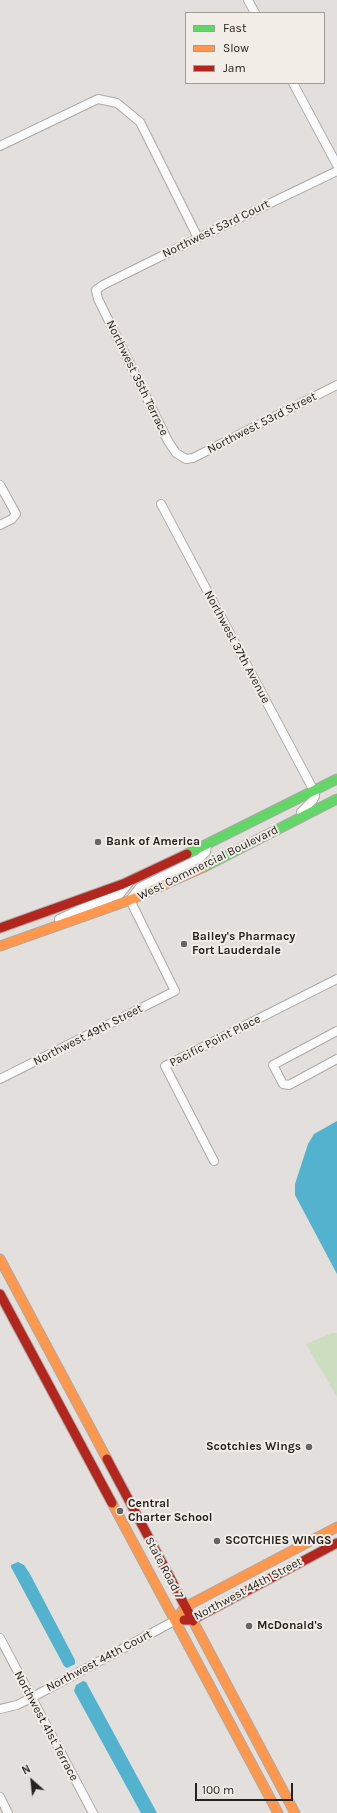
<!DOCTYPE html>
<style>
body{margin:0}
#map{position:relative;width:337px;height:1813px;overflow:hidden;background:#e2dfdc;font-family:Karla,sans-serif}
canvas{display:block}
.legend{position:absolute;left:185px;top:12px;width:140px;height:72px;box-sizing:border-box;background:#f2ede6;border:1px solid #a09c97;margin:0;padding:5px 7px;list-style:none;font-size:12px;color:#252320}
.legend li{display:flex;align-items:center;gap:8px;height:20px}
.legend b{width:20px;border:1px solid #a09c97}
.north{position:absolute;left:12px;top:1761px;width:40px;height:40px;-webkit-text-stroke:3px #f2ede6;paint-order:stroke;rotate:333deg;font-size:11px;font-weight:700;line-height:16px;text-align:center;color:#252320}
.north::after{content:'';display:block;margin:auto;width:14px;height:18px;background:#252320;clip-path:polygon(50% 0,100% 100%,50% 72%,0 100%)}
.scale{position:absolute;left:195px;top:1783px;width:98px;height:18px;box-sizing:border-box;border:2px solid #252320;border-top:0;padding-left:5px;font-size:12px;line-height:14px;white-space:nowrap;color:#252320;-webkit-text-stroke:3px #f2ede6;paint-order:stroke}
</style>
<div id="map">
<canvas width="337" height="1813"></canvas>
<ul class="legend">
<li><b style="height:5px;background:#63d668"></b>Fast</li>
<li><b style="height:5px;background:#ff974d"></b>Slow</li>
<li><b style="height:5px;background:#b3261e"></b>Jam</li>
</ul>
<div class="north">N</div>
<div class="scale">100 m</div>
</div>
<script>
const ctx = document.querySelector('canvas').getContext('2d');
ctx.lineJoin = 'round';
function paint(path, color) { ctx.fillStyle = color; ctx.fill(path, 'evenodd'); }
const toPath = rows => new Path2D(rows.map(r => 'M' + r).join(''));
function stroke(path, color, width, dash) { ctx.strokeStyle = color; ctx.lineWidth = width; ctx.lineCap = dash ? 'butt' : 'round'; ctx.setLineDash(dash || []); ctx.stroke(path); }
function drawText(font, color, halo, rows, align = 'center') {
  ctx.font = font + ' Karla,sans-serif'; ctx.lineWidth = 4; ctx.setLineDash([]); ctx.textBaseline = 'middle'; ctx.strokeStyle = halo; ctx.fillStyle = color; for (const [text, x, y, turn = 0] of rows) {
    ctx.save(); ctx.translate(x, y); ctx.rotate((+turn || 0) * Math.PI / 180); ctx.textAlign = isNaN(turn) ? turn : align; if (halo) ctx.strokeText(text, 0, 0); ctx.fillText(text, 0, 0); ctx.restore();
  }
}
const green = toPath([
 [332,1333,337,1333,337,1397,306,1344]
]);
const water = toPath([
 [337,1121,337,1274,295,1195,295,1184,308,1144,314,1134],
 [18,1562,24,1565,30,1574,75,1660,75,1664,67,1668,64,1666,11,1567,11,1565],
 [83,1681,86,1682,157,1813,141,1813,74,1691,76,1685]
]);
const street = toPath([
 [248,0,255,13],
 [293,83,337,165],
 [0,146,98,99,117,103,140,122,198,238],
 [337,171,198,238,103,285,96,290,98,299,168,441,176,453,186,459,193,458,337,385],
 [0,485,16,514,12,519,0,525],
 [161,504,314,791,315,796,313,800,301,812],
 [59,919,78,910,120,894,129,883],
 [337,1031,273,1065,283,1084,289,1085,337,1059],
 [0,1079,175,991,130,900,140,887,200,858,206,852,207,844],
 [214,1161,165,1066,337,979],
 [0,1638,93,1813],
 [0,1709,17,1705,31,1698,176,1620],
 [0,1797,8,1813]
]);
const fast = toPath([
 [187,854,337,779],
 [204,867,337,799]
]);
const slow = toPath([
 [0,946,130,900,204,867],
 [0,1259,107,1459],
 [112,1503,278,1813],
 [176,1620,185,1607,337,1527],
 [193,1621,295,1813]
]);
const jam = toPath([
 [0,928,123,884,187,854],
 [0,1294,112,1503],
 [107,1459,193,1621],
 [184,1620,192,1620,337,1543]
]);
const markers = [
 [98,842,4,"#676562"],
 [184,944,4,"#676562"],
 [309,1447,4,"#676562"],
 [120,1511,4,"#676562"],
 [217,1541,4,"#676562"],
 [249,1626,4,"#676562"]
];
const streetNames = [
 ["Northwest 53rd Court",216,229,-26],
 ["Northwest 35th Terrace",137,378,64],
 ["Northwest 53rd Street",262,423,-27],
 ["Northwest 37th Avenue",237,647,62],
 ["West Commercial Boulevard",208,863,-26],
 ["Northwest 49th Street",88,1035,-27],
 ["Pacific Point Place",215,1041,-27],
 ["State Road 7",164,1568,62],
 ["Northwest 44th Street",248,1589,-28],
 ["Northwest 44th Court",99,1661,-28],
 ["Northwest 41st Terrace",46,1726,62]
];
const poiNames = [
 ["Bank of America",106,842],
 ["Bailey's Pharmacy",192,937],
 ["Fort Lauderdale",192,951],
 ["Scotchies Wings",301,1447,"right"],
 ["Central",128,1504],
 ["Charter School",128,1518],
 ["SCOTCHIES WINGS",225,1541],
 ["McDonald's",257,1626]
];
paint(green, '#cdddbf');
paint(water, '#53b3cf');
stroke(street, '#acaaa7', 10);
stroke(fast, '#acaaa7', 11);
stroke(slow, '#acaaa7', 11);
stroke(jam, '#acaaa7', 11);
stroke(street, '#fbfafa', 8);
stroke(fast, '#63d668', 9);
stroke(slow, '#ff974d', 9);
stroke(jam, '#b3261e', 9);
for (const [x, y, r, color] of markers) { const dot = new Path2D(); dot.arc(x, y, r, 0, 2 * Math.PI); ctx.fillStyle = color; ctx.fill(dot); stroke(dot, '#f2ede6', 1.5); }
drawText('12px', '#252320', '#f2ede6', streetNames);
drawText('bold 12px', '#252320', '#f2ede6', poiNames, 'left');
</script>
